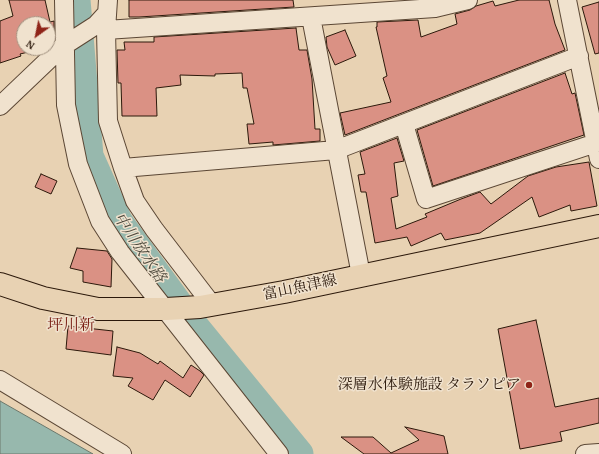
<!DOCTYPE html>
<meta charset="utf-8">
<style>
body{margin:0}
#map{position:relative;width:599px;height:454px;overflow:hidden;background:#e8d2b3;font-family:"Gentium Book Plus",serif}
canvas{display:block}
.north{position:absolute;left:16px;top:16px;width:40px;height:40px;box-sizing:border-box;background:#f0e2ce;border:1px solid #a29280;border-radius:50%;rotate:213deg;font-size:11px;font-weight:700;line-height:16px;text-align:center;color:#2c190b}
.north::after{content:'';display:block;margin:auto;width:14px;height:18px;background:#8f2418;clip-path:polygon(50% 0,100% 100%,50% 72%,0 100%)}
</style>
<div id="map">
<canvas width="599" height="454"></canvas>
<div class="north">N</div>
</div>
<script>
const ctx = document.querySelector('canvas').getContext('2d');
ctx.lineJoin = 'round';
function paint(path, color) { ctx.fillStyle = color; ctx.fill(path, 'evenodd'); }
const toPath = rows => new Path2D(rows.map(r => 'M' + r).join(''));
function stroke(path, color, width, dash) { ctx.strokeStyle = color; ctx.lineWidth = width; ctx.lineCap = dash ? 'butt' : 'round'; ctx.setLineDash(dash || []); ctx.stroke(path); }
function drawText(font, color, halo, rows, align = 'center') {
  ctx.font = font + ' "Gentium Book Plus","Noto Serif JP",serif'; ctx.lineWidth = 3; ctx.setLineDash([]); ctx.textBaseline = 'middle'; ctx.strokeStyle = halo; ctx.fillStyle = color; for (const [text, x, y, turn = 0] of rows) {
    ctx.save(); ctx.translate(x, y); ctx.rotate((+turn || 0) * Math.PI / 180); ctx.textAlign = isNaN(turn) ? turn : align; if (halo) ctx.strokeText(text, 0, 0); ctx.fillText(text, 0, 0); ctx.restore();
  }
}
const water = toPath([
 [0,401,93,454,0,454,0,401]
]);
const river = toPath([
 [76,0,89,156,118,221,195,327,299,454]
]);
const building = toPath([
 [9,0,45,0,50,22,54,21,54,36,48,37,48,24,24,24,24,48,41,48,41,49,20,54,21,56,0,63,0,21,13,16,9,0],
 [129,0,293,0,294,7,139,17,129,17,129,0],
 [519,0,549,0,555,24,565,50,345,135,340,113,391,102,383,78,387,76,376,27,377,27,377,22,418,20,421,37,457,24,455,14,470,10,476,6,493,1,495,6,519,0],
 [599,2,599,53,595,54,582,7,599,2],
 [296,28,299,50,307,50,312,79,315,129,320,129,320,141,273,145,273,142,249,144,247,124,254,124,247,88,243,88,242,73,215,74,215,76,180,75,181,85,156,88,157,116,122,116,121,83,118,83,117,50,125,50,124,42,154,42,154,37,296,28],
 [345,30,356,56,335,65,327,47,326,37,345,30],
 [565,73,572,94,575,93,584,135,433,186,417,130,565,73],
 [397,138,404,161,394,163,398,196,391,198,396,229,427,217,425,214,461,199,480,192,491,204,528,176,556,167,589,162,597,206,571,211,570,205,539,217,532,197,480,233,445,240,441,233,411,246,407,237,375,243,366,192,361,192,358,175,365,174,360,152,397,138],
 [41,174,57,181,51,194,35,187,41,174],
 [77,248,107,251,112,259,111,287,83,282,83,271,70,268,77,248],
 [536,320,555,407,599,398,599,423,560,432,562,441,520,449,498,329,536,320],
 [68,326,113,331,111,355,66,349,68,326],
 [117,347,140,353,158,364,160,361,183,378,191,365,200,371,204,375,190,397,165,380,153,400,128,386,133,378,113,376,117,347],
 [405,427,444,436,448,454,364,454,341,437,373,437,391,453,419,440,405,427]
]);
const minor = toPath([
 [64,0,66,105,78,164,100,221,120,252,279,454],
 [108,0,106,30,108,121,123,168,135,201,154,229,213,306],
 [567,0,599,159],
 [311,17,361,275],
 [106,30,435,8,468,0],
 [0,106,65,44,68,43,96,25,106,14],
 [404,124,426,199,599,142],
 [123,168,336,150,579,56],
 [0,380,122,454],
 [585,454,599,453]
]);
const major = toPath([
 [0,284,43,298,98,309,166,309,200,307,284,292,599,226]
]);
const markers = [
 [529,385,4,"#8f2418"]
];
const streetNames = [
 ["富山魚津線",300,288,-12]
];
const poiNames = [
 ["深層水体験施設 タラソピア",521,385]
];
const waterNames = [
 ["中川放水路",139,248,56]
];
const neighbourhoodNames = [
 ["坪川新",71,326]
];
paint(water, '#97b8ad');
stroke(water, '#6c786c', 1);
stroke(river, '#97b8ad', 29);
paint(building, '#da9184');
stroke(building, '#2c190b', 1);
stroke(minor, '#5b4735', 20);
stroke(major, '#2c190b', 24);
stroke(minor, '#f0e2ce', 18);
stroke(major, '#e8d2b3', 22);
for (const [x, y, r, color] of markers) { const dot = new Path2D(); dot.arc(x, y, r, 0, 2 * Math.PI); ctx.fillStyle = color; ctx.fill(dot); stroke(dot, '#f0e2ce', 1.5); }
drawText('15px', '#2c190b', '#f0e2ce', streetNames);
drawText('15px', '#2c190b', '#f0e2ce', poiNames, 'right');
drawText('italic 16px', '#4c493c', '#f0e2ce', waterNames);
drawText('16px', '#7a1f14', '#f0e2ce', neighbourhoodNames);
</script>
